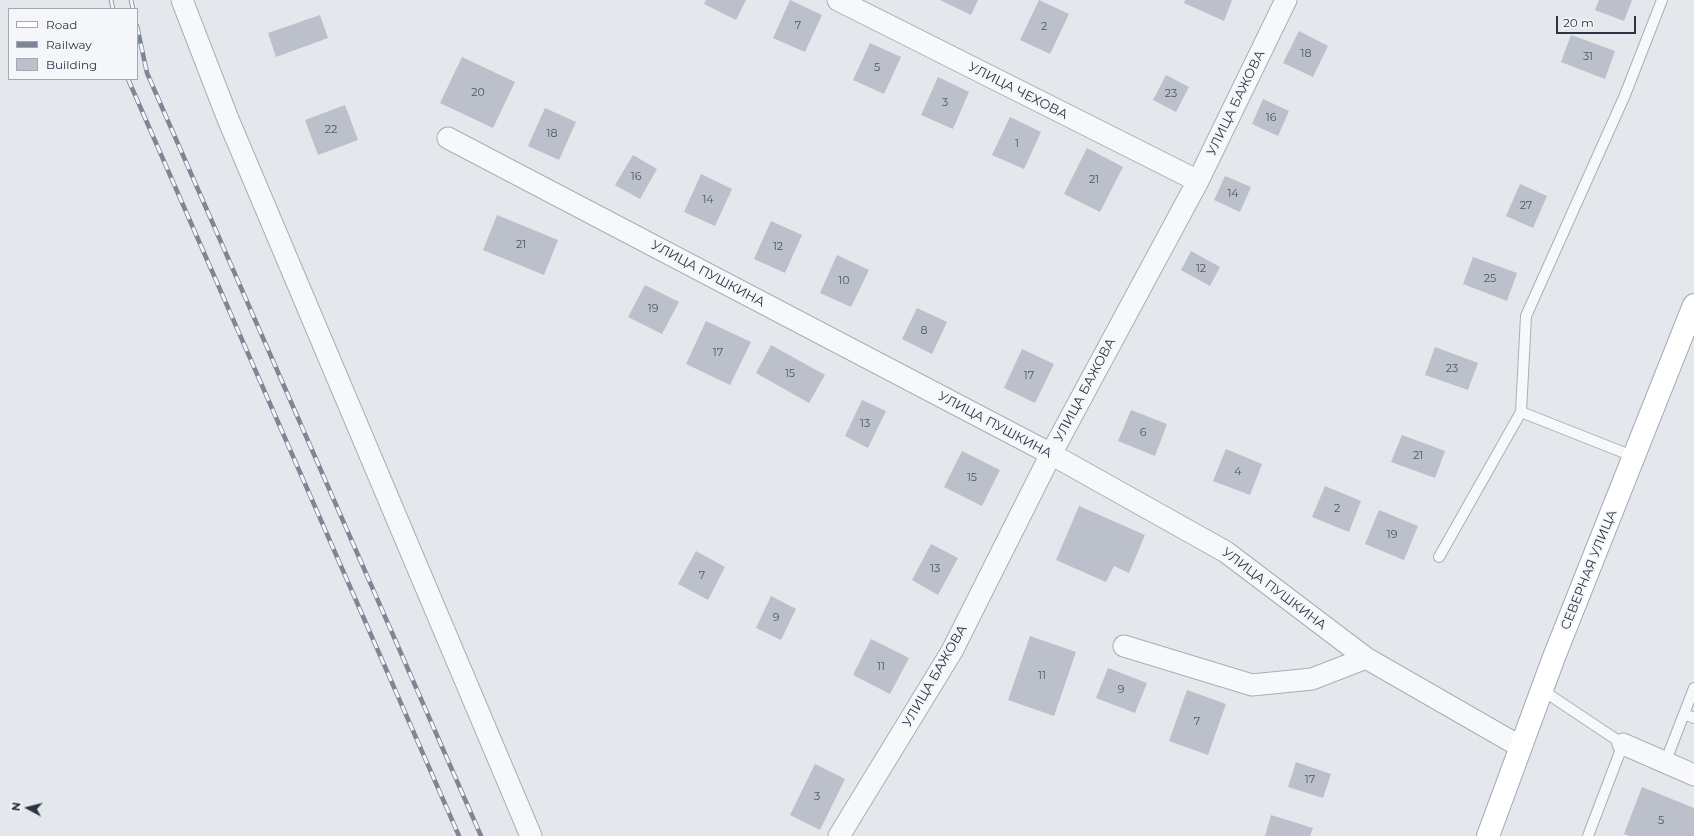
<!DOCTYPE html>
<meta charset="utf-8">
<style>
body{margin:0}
#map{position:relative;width:1694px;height:836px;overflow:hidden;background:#e4e7ec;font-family:Montserrat,sans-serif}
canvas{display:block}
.legend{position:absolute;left:8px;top:8px;width:130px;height:72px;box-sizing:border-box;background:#f4f6f9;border:1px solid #a4a8b1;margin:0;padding:5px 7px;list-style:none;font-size:12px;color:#2b3445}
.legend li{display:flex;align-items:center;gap:8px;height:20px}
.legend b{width:20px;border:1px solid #a4a8b1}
.north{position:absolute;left:8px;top:788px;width:40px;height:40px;-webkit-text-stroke:3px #f4f6f9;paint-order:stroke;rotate:277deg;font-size:11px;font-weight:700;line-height:16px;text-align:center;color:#2b3445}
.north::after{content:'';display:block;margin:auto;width:14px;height:18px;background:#2b3445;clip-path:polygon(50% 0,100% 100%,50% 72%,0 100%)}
.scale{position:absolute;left:1556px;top:16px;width:80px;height:18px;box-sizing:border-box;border:2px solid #2b3445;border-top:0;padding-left:5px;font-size:12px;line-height:14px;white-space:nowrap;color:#2b3445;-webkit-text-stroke:3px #f4f6f9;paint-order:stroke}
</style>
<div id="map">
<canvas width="1694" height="836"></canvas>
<ul class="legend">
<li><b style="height:5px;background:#fff"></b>Road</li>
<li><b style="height:5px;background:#7d8696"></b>Railway</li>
<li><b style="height:11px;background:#bbc0ca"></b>Building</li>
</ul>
<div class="north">N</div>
<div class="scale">20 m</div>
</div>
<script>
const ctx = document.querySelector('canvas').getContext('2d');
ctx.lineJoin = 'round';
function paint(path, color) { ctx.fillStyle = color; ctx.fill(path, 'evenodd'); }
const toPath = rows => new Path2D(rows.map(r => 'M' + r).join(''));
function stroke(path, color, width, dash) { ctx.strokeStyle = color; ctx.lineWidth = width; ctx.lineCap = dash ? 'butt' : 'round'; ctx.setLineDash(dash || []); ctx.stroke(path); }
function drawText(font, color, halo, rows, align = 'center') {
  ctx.font = font + ' Montserrat,sans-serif'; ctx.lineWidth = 4; ctx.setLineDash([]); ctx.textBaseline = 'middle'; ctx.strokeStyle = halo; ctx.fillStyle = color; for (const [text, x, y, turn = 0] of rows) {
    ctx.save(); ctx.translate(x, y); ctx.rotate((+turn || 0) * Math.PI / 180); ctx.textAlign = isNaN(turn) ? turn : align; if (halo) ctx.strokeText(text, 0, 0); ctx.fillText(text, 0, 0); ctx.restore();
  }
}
const building = toPath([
 [706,0,746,0,736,20,704,4],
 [790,0,822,15,805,52,773,38],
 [940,0,978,0,971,15],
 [1039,0,1069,14,1050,54,1020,40],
 [1185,0,1232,0,1224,21,1184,3],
 [1599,0,1632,0,1624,21,1595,10],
 [320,15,328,38,276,57,268,33],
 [1299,31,1328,46,1313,77,1283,63],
 [1571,35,1615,51,1605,79,1561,62],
 [870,43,901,57,884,94,853,80],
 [462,57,515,82,493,128,440,103],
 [1166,75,1189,87,1176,112,1153,100],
 [938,77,969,92,953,129,921,115],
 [1263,99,1289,111,1278,136,1252,124],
 [345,105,358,140,318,155,305,120],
 [545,108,576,122,559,160,528,146],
 [1010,117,1041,132,1024,169,992,155],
 [1087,148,1123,167,1100,212,1064,194],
 [633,155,657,169,640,199,615,185],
 [701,174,732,189,715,226,684,212],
 [1225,176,1251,187,1240,212,1214,200],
 [1520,184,1547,196,1533,228,1506,216],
 [497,215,558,240,544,275,483,250],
 [771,221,802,235,785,273,754,259],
 [1191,251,1220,267,1210,286,1181,270],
 [837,255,869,270,851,307,820,293],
 [1473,257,1517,273,1507,301,1463,284],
 [645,285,679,302,662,334,628,317],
 [917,308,947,322,932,354,902,339],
 [706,321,751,342,730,385,686,364],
 [771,345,825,375,809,403,756,373],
 [1435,347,1478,363,1468,390,1425,375],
 [1022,349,1054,364,1035,403,1004,388],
 [862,400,886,411,868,448,845,436],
 [1131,410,1167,424,1155,456,1118,441],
 [1402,435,1445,451,1435,478,1391,462],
 [1226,449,1262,464,1250,495,1213,481],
 [962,451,1000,470,982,506,944,487],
 [1325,486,1361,501,1349,532,1312,517],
 [1079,506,1145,535,1129,573,1114,566,1106,582,1056,560],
 [1379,510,1418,526,1404,560,1365,544],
 [931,544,958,558,938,595,912,580],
 [696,551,725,567,708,600,678,584],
 [771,596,796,609,781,640,756,628],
 [1030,636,1076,652,1054,716,1008,700],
 [871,639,909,658,890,694,853,675],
 [1108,668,1147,683,1135,713,1096,698],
 [1187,690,1226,704,1208,755,1169,741],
 [1296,762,1331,774,1323,798,1288,787],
 [815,764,845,779,820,830,790,815],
 [1642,787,1694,808,1694,836,1629,836,1624,834],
 [1271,815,1313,828,1310,836,1265,836]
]);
const lane = toPath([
 [1521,412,1526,316,1625,95,1662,0],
 [1439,557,1521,412,1635,457],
 [1542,690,1623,744,1588,836],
 [1684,714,1694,718],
 [1665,763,1694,688]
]);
const street = toPath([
 [182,0,228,119,531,836],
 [838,0,1198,181],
 [448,138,1051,454,1226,552,1366,658,1521,747],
 [1124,646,1252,685,1312,679,1366,658],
 [1623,744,1694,775],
 [839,836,952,651,1051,454,1198,181,1286,0]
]);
const primary = toPath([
 [1488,836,1554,657,1694,305]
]);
const rail = toPath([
 [111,0,113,9],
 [131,0,133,9],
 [137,26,147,73,481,836],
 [128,79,459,836]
]);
const numberNames = [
 ["7",798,26],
 ["2",1044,27],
 ["18",1306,54],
 ["31",1588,57],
 ["5",877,68],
 ["20",478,93],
 ["23",1171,94],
 ["3",945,103],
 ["16",1271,118],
 ["22",331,130],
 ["18",552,134],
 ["1",1017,144],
 ["16",636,177],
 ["21",1094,180],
 ["14",1233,194],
 ["14",708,200],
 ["27",1526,206],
 ["21",521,245],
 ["12",778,247],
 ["12",1201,269],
 ["25",1490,279],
 ["10",844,281],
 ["19",653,309],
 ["8",924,331],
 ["17",718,353],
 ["23",1452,369],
 ["15",790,374],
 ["17",1029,376],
 ["13",865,424],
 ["6",1143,433],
 ["21",1418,456],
 ["4",1238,472],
 ["15",972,478],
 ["2",1337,509],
 ["19",1392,535],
 ["13",935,569],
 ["7",702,576],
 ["9",776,618],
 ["11",881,667],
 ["11",1042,676],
 ["9",1121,690],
 ["7",1197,722],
 ["17",1310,780],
 ["3",817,797],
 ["5",1661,821]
];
const streetNames = [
 ["УЛИЦА ЧЕХОВА",1018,91,27],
 ["УЛИЦА БАЖОВА",1236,103,-64],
 ["УЛИЦА ПУШКИНА",708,274,28],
 ["УЛИЦА БАЖОВА",1085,390,-62],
 ["УЛИЦА ПУШКИНА",995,425,28],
 ["СЕВЕРНАЯ УЛИЦА",1589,570,-68],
 ["УЛИЦА ПУШКИНА",1274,589,37],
 ["УЛИЦА БАЖОВА",935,676,-60]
];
paint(building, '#bbc0ca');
stroke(lane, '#a9aeb7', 12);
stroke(street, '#a9aeb7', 23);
stroke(primary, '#a3abb8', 24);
stroke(lane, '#f7f8fa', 10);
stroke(street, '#f7f8fa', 21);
stroke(primary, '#fff', 22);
stroke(rail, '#7d8696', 4.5);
stroke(rail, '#f4f6f9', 3, [9]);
drawText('11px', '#4f5766', null, numberNames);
drawText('13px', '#2b3445', '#f4f6f9', streetNames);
</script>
